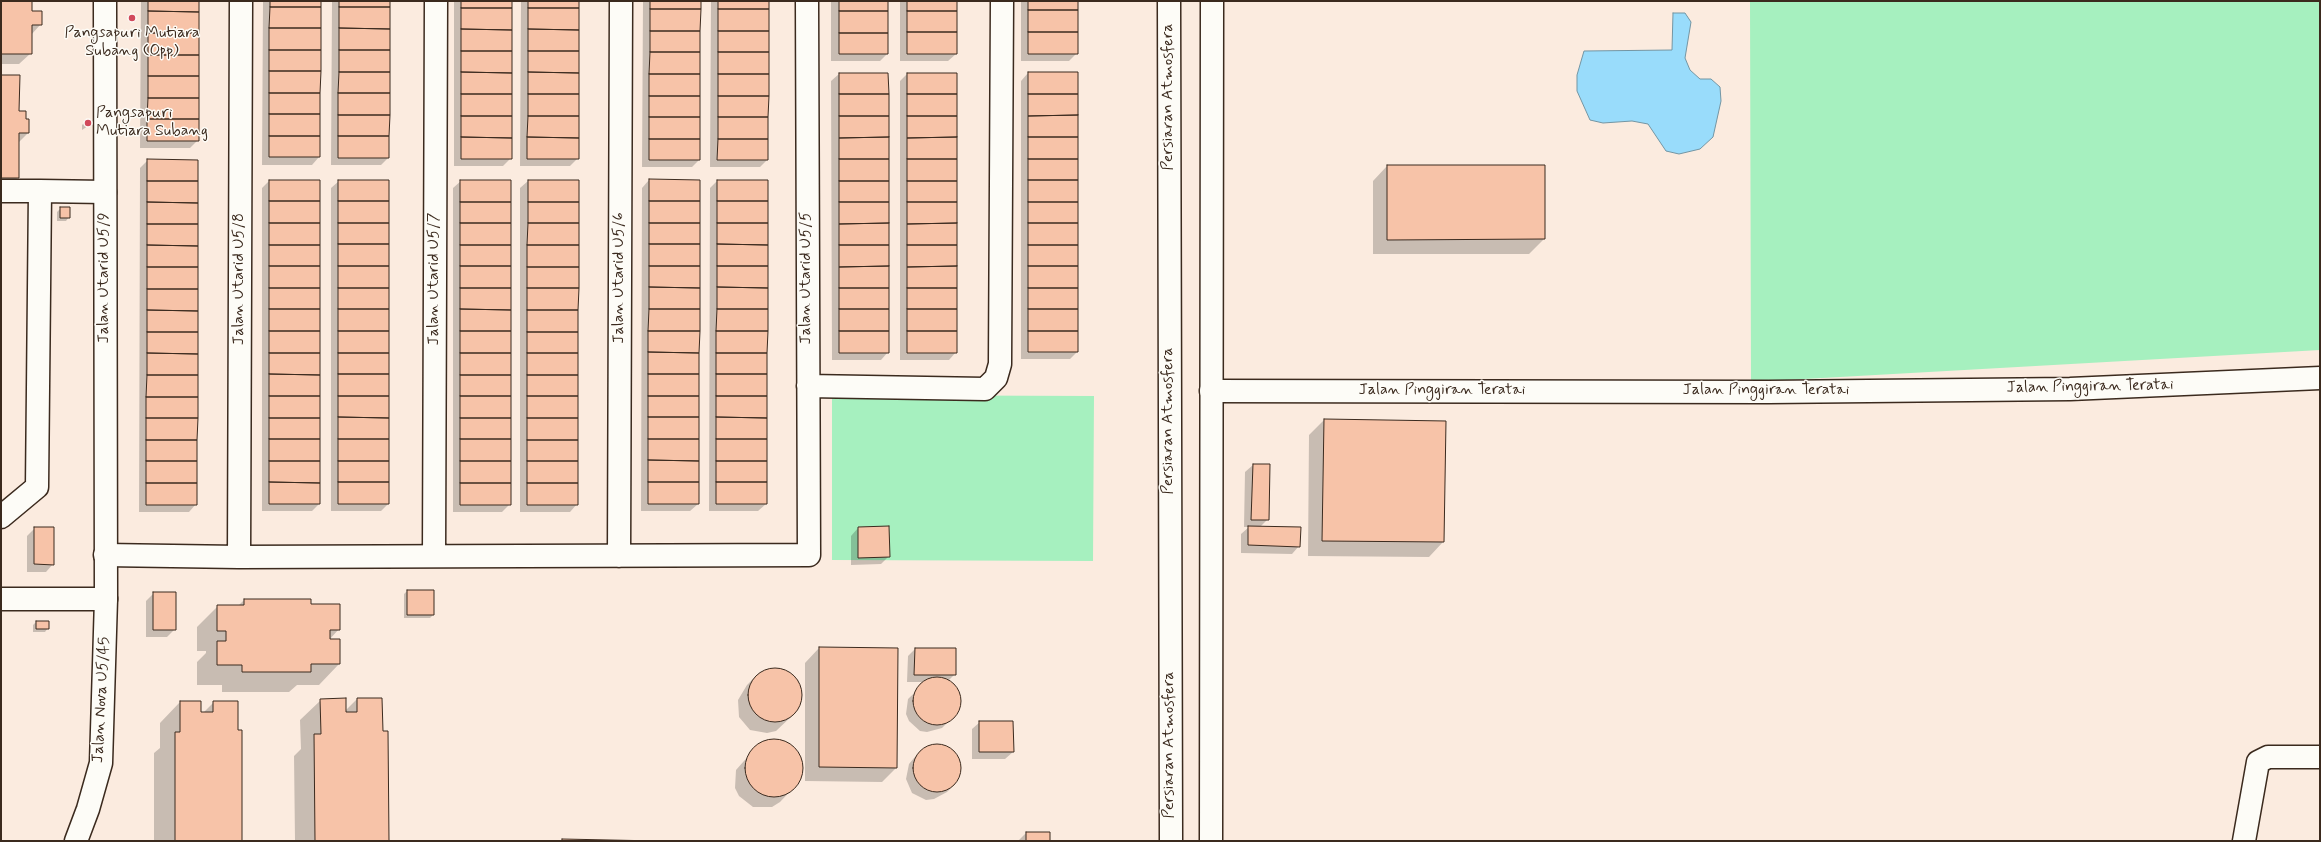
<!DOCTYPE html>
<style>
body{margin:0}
#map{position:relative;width:2321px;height:842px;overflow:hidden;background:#fbebdf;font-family:Mynerve,sans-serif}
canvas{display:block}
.frame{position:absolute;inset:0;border:2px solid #3b2a1e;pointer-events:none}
</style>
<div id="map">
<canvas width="2321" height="842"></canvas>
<div class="frame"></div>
</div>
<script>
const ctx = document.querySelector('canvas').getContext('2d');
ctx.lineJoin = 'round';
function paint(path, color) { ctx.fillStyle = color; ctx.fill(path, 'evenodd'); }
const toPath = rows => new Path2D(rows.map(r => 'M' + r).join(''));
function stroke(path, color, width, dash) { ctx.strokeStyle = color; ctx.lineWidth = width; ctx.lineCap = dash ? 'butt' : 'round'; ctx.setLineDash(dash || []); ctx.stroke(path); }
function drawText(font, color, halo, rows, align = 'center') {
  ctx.font = font + ' Mynerve,sans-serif'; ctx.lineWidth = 3; ctx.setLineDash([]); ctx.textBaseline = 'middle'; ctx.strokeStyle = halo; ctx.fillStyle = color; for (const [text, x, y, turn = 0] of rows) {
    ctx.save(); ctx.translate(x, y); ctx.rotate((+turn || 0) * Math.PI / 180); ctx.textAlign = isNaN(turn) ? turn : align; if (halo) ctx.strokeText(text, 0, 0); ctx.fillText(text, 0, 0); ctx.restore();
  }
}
const green = toPath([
 [1750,1,2320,1,2320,350,1751,382],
 [832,395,1094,396,1093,561,832,560]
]);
const water = toPath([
 [1673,13,1685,13,1691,22,1685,58,1690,70,1700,79,1711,79,1720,87,1721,101,1713,137,1700,149,1679,154,1666,151,1648,124,1632,121,1603,123,1590,120,1577,91,1577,75,1584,51,1672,50,1673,13]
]);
const shadow = toPath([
 [1,1,31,1,31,12,41,24,31,35,31,53,19,64,1,64],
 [141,1,198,1,198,140,190,148,140,148],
 [263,1,320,1,319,157,312,165,262,165],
 [332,1,389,1,388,158,381,165,331,165],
 [454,1,511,1,511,158,503,166,454,166],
 [521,1,578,1,578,158,570,166,520,166],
 [643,1,700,1,699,160,692,167,642,167],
 [711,1,768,1,767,160,760,167,710,167],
 [831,1,887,1,887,54,880,61,831,61],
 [900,1,956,1,956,54,948,61,900,61],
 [1021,1,1077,1,1077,53,1069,61,1021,61],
 [1028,73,1077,352,1070,359,1021,359,1021,81],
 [839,74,887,74,888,352,881,360,832,360,831,81],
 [907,74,956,352,949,360,900,360,900,81],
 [1,76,18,112,25,121,28,133,18,143,18,177,7,189,1,189],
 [86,121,88,121,88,126,82,130,82,125],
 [148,160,196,504,189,512,139,512,140,168],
 [1387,166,1544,239,1529,254,1373,254,1373,181],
 [649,180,698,504,690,511,641,511,642,188],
 [269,181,319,504,312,511,262,511,262,188],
 [339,181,388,504,381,511,331,511,331,188],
 [461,181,510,504,502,512,453,512,453,188],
 [528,181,577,504,570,512,520,512,520,188],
 [717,181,766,504,758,511,709,511,710,188],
 [61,208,69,217,66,221,57,221,57,212],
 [1324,420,1443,542,1429,557,1308,556,1309,435],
 [1253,465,1269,465,1268,519,1260,527,1299,546,1292,554,1241,553,1241,534,1249,527,1244,527,1245,472],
 [35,528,53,564,46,572,27,572,27,536],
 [858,528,888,557,881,564,851,565,851,536],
 [407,591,433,615,430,618,404,618,404,594],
 [154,593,175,629,167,637,146,637,146,601],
 [244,600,310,600,310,605,339,629,329,640,339,664,319,685,297,685,289,692,222,692,222,685,197,685,197,662,206,653,206,651,197,651,197,627,218,606,238,606],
 [36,622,48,628,45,632,33,632,33,625],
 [819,648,896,768,882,782,805,781,805,663],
 [915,649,955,674,947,682,954,686,958,693,959,708,950,720,942,728,927,732,920,731,909,721,906,714,908,699,926,682,907,682,908,656],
 [767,669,784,669,798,680,801,688,800,706,795,713,776,731,767,733,750,730,739,717,738,700,747,685,759,673],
 [357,699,381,699,388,841,295,841,294,756,301,749,300,720,321,700,345,711],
 [180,702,200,713,203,713,214,702,241,841,154,841,154,753,160,748,160,723],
 [980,722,1013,752,1005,759,972,759,972,729],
 [768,741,785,742,793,747,802,764,802,774,798,783,780,802,772,807,753,807,739,796,735,788,736,770,759,744],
 [937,745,951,750,956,755,960,770,955,784,947,792,934,799,926,800,912,793,906,779,909,764,914,758,922,750],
 [1026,833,1049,833,1049,841,1018,841]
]);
const building = toPath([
 [1,1,32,1,32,11,42,11,42,25,32,25,32,54,1,54,1,1],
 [148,1,199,1,199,12,148,11,148,1],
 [270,1,321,1,321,7,270,7,270,1],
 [339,1,390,1,390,7,339,7,339,1],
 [461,1,512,1,512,8,461,8,461,1],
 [528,1,579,1,579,8,528,8,528,1],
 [650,1,701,1,701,9,650,9,650,1],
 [718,1,769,1,769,9,718,9,718,1],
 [839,1,888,1,888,11,839,11,839,1],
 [907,1,957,1,957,11,907,11,907,1],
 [1028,1,1078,1,1078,10,1028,10,1028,1],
 [270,7,321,7,321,28,269,28,270,7],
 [339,7,390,7,390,29,339,28,339,7],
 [461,8,512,8,512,30,461,29,461,8],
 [528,8,579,8,579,30,528,29,528,8],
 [650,9,701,9,700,31,650,31,650,9],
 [718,9,769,9,769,31,718,31,718,9],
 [1028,10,1078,10,1078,32,1028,32,1028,10],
 [148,11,199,12,199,33,148,33,148,11],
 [839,11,888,11,888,33,839,33,839,11],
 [907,11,957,11,957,32,907,32,907,11],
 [269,28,321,28,321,50,269,50,269,28],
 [339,28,390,29,390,50,339,50,339,28],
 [461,29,512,30,512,51,461,51,461,29],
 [528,29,579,30,579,51,528,51,528,29],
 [650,31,700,31,700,52,650,52,650,31],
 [718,31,769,31,769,52,718,52,718,31],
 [907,32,957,32,957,54,907,54,907,32],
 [1028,32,1078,32,1078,54,1028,54,1028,32],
 [148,33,199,33,199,55,148,55,148,33],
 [839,33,888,33,888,54,839,54,839,33],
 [269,50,321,50,321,71,269,71,269,50],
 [339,50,390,50,390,72,339,72,339,50],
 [461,51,512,51,512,73,461,72,461,51],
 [528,51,579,51,579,73,528,72,528,51],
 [650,52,700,52,700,74,649,74,650,52],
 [718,52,769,52,769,74,718,74,718,52],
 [148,55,199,55,199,76,148,76,148,55],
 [269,71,321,71,320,93,269,93,269,71],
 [339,72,390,72,390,93,338,93,339,72],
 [461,72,512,73,512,94,461,94,461,72],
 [528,72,579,73,579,94,528,94,528,72],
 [1028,72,1078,72,1078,94,1028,94,1028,72],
 [839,73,888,73,889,94,839,94,839,73],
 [907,73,957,73,957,94,907,94,907,73],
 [649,74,700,74,700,96,649,96,649,74],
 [718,74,769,74,769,96,718,96,718,74],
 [1,75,20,75,19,111,26,111,26,119,29,119,29,133,19,133,19,178,1,178,1,75],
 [148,76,199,76,199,98,148,98,148,76],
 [269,93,320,93,320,114,269,114,269,93],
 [338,93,390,93,390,115,338,115,338,93],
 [461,94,512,94,512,116,461,116,461,94],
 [528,94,579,94,579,116,528,116,528,94],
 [839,94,889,94,889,116,839,116,839,94],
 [907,94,957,94,957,116,907,116,907,94],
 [1028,94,1078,94,1078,115,1028,116,1028,94],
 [649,96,700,96,700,117,649,117,649,96],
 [718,96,769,96,768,117,718,117,718,96],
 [148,98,199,98,199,119,147,119,148,98],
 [269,114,320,114,320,136,269,136,269,114],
 [338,115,390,115,389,136,338,136,338,115],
 [1078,115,1078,137,1028,137,1028,116,1078,115],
 [461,116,512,116,512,138,461,137,461,116],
 [528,116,579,116,579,138,527,137,528,116],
 [839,116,889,116,889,137,839,138,839,116],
 [907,116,957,116,957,137,907,138,907,116],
 [649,117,700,117,700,139,649,139,649,117],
 [718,117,768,117,768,139,718,139,718,117],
 [147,119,199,119,199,141,147,141,147,119],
 [269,136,320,136,320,157,269,157,269,136],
 [338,136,389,136,389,158,338,158,338,136],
 [461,137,512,138,512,159,461,159,461,137],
 [527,137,579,138,579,159,527,159,527,137],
 [889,137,889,159,839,159,839,138,889,137],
 [957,137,957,159,907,159,907,138,957,137],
 [1028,137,1078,137,1078,159,1028,159,1028,137],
 [649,139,700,139,700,160,649,160,649,139],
 [718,139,768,139,768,160,717,160,718,139],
 [147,159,198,160,198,181,147,181,147,159],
 [839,159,889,159,889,181,839,181,839,159],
 [907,159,957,159,957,181,907,181,907,159],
 [1028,159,1078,159,1078,180,1028,180,1028,159],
 [1387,165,1545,165,1545,239,1387,240,1387,165],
 [649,179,700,180,700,201,649,201,649,179],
 [269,180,320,180,320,201,269,201,269,180],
 [338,180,389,180,389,201,338,201,338,180],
 [460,180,511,180,511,202,460,202,460,180],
 [528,180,579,180,579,202,528,202,528,180],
 [717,180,768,180,768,201,717,201,717,180],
 [1028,180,1078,180,1078,202,1028,202,1028,180],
 [147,181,198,181,198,203,147,202,147,181],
 [839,181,889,181,889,202,839,202,839,181],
 [907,181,957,181,957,202,907,202,907,181],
 [269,201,320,201,320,223,269,223,269,201],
 [338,201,389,201,389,223,338,223,338,201],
 [649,201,700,201,700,223,649,223,649,201],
 [717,201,768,201,768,223,717,223,717,201],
 [147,202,198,203,198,224,147,224,147,202],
 [460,202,511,202,511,223,460,223,460,202],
 [528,202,579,202,579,223,528,223,528,202],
 [839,202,889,202,889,223,839,224,839,202],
 [907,202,957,202,957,223,907,224,907,202],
 [1028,202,1078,202,1078,223,1028,223,1028,202],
 [60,207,70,207,70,218,60,218,60,207],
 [269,223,320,223,320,245,269,245,269,223],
 [338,223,389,223,389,244,338,244,338,223],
 [460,223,511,223,511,245,460,245,460,223],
 [528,223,579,223,579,245,527,245,528,223],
 [649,223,700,223,700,244,649,244,649,223],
 [717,223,768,223,768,245,717,244,717,223],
 [889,223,889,245,839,245,839,224,889,223],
 [957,223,957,245,907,245,907,224,957,223],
 [1028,223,1078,223,1078,245,1028,245,1028,223],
 [147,224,198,224,198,246,147,245,147,224],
 [338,244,389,244,389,266,338,266,338,244],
 [649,244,700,244,700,266,649,266,649,244],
 [717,244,768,245,768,266,717,266,717,244],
 [147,245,198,246,198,267,147,267,147,245],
 [269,245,320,245,320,266,269,266,269,245],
 [460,245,511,245,511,266,460,266,460,245],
 [527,245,579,245,579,267,527,267,527,245],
 [839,245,889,245,889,266,839,267,839,245],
 [907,245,957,245,957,266,907,267,907,245],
 [1028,245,1078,245,1078,266,1028,266,1028,245],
 [269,266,320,266,320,288,269,288,269,266],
 [338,266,389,266,389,288,338,288,338,266],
 [460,266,511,266,511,288,460,288,460,266],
 [649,266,700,266,700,288,649,287,649,266],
 [717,266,768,266,768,288,717,287,717,266],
 [889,266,889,288,839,288,839,267,889,266],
 [957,266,957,288,907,288,907,267,957,266],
 [1028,266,1078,266,1078,288,1028,288,1028,266],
 [147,267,198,267,198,289,147,289,147,267],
 [527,267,579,267,579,288,527,288,527,267],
 [649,287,700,288,700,309,649,309,649,287],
 [717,287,768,288,768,309,717,309,717,287],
 [269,288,320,288,320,309,269,309,269,288],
 [338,288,389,288,389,309,338,309,338,288],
 [460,288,511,288,511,310,460,309,460,288],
 [527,288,579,288,578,310,527,310,527,288],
 [839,288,889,288,889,309,839,309,839,288],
 [907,288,957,288,957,309,907,309,907,288],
 [1028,288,1078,288,1078,309,1028,309,1028,288],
 [147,289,198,289,198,311,147,310,147,289],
 [269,309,320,309,320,331,269,331,269,309],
 [338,309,389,309,389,331,338,331,338,309],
 [460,309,511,310,511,331,460,331,460,309],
 [649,309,700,309,700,331,648,331,649,309],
 [717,309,768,309,768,331,716,331,717,309],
 [839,309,889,309,889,331,839,331,839,309],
 [907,309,957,309,957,331,907,331,907,309],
 [1028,309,1078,309,1078,331,1028,331,1028,309],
 [147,310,198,311,198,332,147,332,147,310],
 [527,310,578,310,578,332,527,332,527,310],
 [269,331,320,331,320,353,269,353,269,331],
 [338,331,389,331,389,353,338,353,338,331],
 [460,331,511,331,511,353,460,353,460,331],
 [648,331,700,331,699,353,648,352,648,331],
 [716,331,768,331,767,353,716,353,716,331],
 [839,331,889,331,889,353,839,353,839,331],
 [907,331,957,331,957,353,907,353,907,331],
 [1028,331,1078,331,1078,352,1028,352,1028,331],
 [147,332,198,332,198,354,147,353,147,332],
 [527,332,578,332,578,353,527,353,527,332],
 [648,352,699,353,699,374,648,374,648,352],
 [147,353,198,354,198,375,147,375,147,353],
 [269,353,320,353,320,375,269,374,269,353],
 [338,353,389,353,389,374,338,374,338,353],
 [460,353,511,353,511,375,460,375,460,353],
 [527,353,578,353,578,375,527,375,527,353],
 [716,353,767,353,767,374,716,374,716,353],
 [269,374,320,375,320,396,269,396,269,374],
 [338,374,389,374,389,396,338,396,338,374],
 [648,374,699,374,699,396,648,396,648,374],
 [716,374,767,374,767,396,716,396,716,374],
 [147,375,198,375,198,397,146,397,147,375],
 [460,375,511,375,511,396,460,396,460,375],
 [527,375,578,375,578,396,527,396,527,375],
 [269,396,320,396,320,418,269,418,269,396],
 [338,396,389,396,389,418,338,417,338,396],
 [460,396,511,396,511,418,460,418,460,396],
 [527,396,578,396,578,418,527,418,527,396],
 [648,396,699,396,699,417,648,417,648,396],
 [716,396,767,396,767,418,716,417,716,396],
 [146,397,198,397,198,418,146,418,146,397],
 [338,417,389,418,389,439,338,439,338,417],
 [648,417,699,417,699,439,648,439,648,417],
 [716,417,767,418,767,439,716,439,716,417],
 [146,418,198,418,197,440,146,440,146,418],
 [269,418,320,418,320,439,269,439,269,418],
 [460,418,511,418,511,439,460,439,460,418],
 [527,418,578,418,578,440,527,440,527,418],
 [1324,419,1446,421,1444,542,1322,541,1324,419],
 [269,439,320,439,320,461,269,461,269,439],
 [338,439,389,439,389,461,338,461,338,439],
 [460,439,511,439,511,461,460,461,460,439],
 [648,439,699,439,699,461,648,460,648,439],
 [716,439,767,439,767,461,716,461,716,439],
 [146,440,197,440,197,461,146,461,146,440],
 [527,440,578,440,578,461,527,461,527,440],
 [648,460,699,461,699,482,648,482,648,460],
 [146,461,197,461,197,483,146,483,146,461],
 [269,461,320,461,320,483,269,482,269,461],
 [338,461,389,461,389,482,338,482,338,461],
 [460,461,511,461,511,483,460,483,460,461],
 [527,461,578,461,578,483,527,483,527,461],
 [716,461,767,461,767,482,716,482,716,461],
 [1253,464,1270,464,1269,520,1251,520,1253,464],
 [269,482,320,483,320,504,269,504,269,482],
 [338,482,389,482,389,504,338,504,338,482],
 [648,482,699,482,699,504,648,504,648,482],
 [716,482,767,482,767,504,716,504,716,482],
 [146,483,197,483,197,505,146,505,146,483],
 [460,483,511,483,511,505,460,505,460,483],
 [527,483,578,483,578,505,527,505,527,483],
 [889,526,890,557,858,558,858,527,889,526],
 [1248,526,1301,527,1300,547,1248,545,1248,526],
 [34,527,54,527,54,565,34,564,34,527],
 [407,590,434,590,434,615,407,615,407,590],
 [153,592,176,592,176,630,153,630,153,592],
 [244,599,311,599,311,604,340,604,340,630,330,630,330,639,340,639,340,664,311,664,311,672,242,672,242,665,217,665,217,641,226,641,226,631,217,631,217,605,244,605,244,599],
 [36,621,49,621,49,629,36,629,36,621],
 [819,647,898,648,897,768,819,767,819,647],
 [915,648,956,648,956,675,914,675,915,648],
 '748 695a27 27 0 1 1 54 0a27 27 0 1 1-54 0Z',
 '913 701a24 24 0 1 1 48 0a24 24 0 1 1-48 0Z',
 [346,698,346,712,357,712,357,698,382,698,383,731,388,731,389,841,315,841,314,734,321,734,320,699,346,698],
 [180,701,201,701,201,712,213,712,213,701,238,701,238,730,242,730,242,841,175,841,175,732,180,732,180,701],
 [979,721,1013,721,1014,752,979,752,979,721],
 '745 768a29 29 0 1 1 58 0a29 29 0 1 1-58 0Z',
 '913 768a24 24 0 1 1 48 0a24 24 0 1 1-48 0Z',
 [1026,832,1050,832,1050,841,1026,841,1026,832],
 [562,839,658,841,562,841,562,839]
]);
const street = toPath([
 [1,191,40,191,37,487,1,517],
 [40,191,105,192],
 [808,386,985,389,996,378,1000,364,1002,1],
 [1211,391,1768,392,2070,389,2320,378],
 [105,555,239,557,809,555,807,1],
 [434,556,436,1],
 [619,556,621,1],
 [239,557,241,1],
 [1,599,106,599],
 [2244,841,2258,762,2268,757,2320,757]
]);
const secondary = toPath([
 [1169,1,1171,841],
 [76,841,88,809,101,763,106,599,105,1],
 [1211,841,1212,1]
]);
const markers = [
 [132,18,4,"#d1495b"],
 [88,123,4,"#d1495b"]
];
const poiNames = [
 ["Pangsapuri Mutiara",132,34],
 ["Subang (Opp)",132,52],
 ["Pangsapuri",96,114,"left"],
 ["Mutiara Subang",96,132,"left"]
];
const streetNames = [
 ["Persiaran Atmosfera",1169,97,-90],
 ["Jalan Utarid U5/9",105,278,-90],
 ["Jalan Utarid U5/6",620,278,-90],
 ["Jalan Utarid U5/5",807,278,-90],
 ["Jalan Utarid U5/8",240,279,-90],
 ["Jalan Utarid U5/7",435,279,-90],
 ["Jalan Pinggiran Teratai",2090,387,-1],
 ["Jalan Pinggiran Teratai",1442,391],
 ["Jalan Pinggiran Teratai",1766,391],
 ["Persiaran Atmosfera",1169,421,-90],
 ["Jalan Nova U5/45",102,700,-87],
 ["Persiaran Atmosfera",1170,745,-90]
];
paint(green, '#a6f0bf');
paint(water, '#99dcfb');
stroke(water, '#7395a3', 1);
paint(shadow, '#0003');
paint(building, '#f7c3a8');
stroke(building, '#3b2a1e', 1);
stroke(street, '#3b2a1e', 25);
stroke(secondary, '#3b2a1e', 25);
stroke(street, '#fdfcf7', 22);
stroke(secondary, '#fdfcf7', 22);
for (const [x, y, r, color] of markers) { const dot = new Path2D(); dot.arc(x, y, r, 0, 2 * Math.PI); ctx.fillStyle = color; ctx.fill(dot); stroke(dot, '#fdfcf7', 1.5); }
drawText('16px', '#3b2a1e', '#fdfcf7', poiNames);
drawText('16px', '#3b2a1e', '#fdfcf7', streetNames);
</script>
